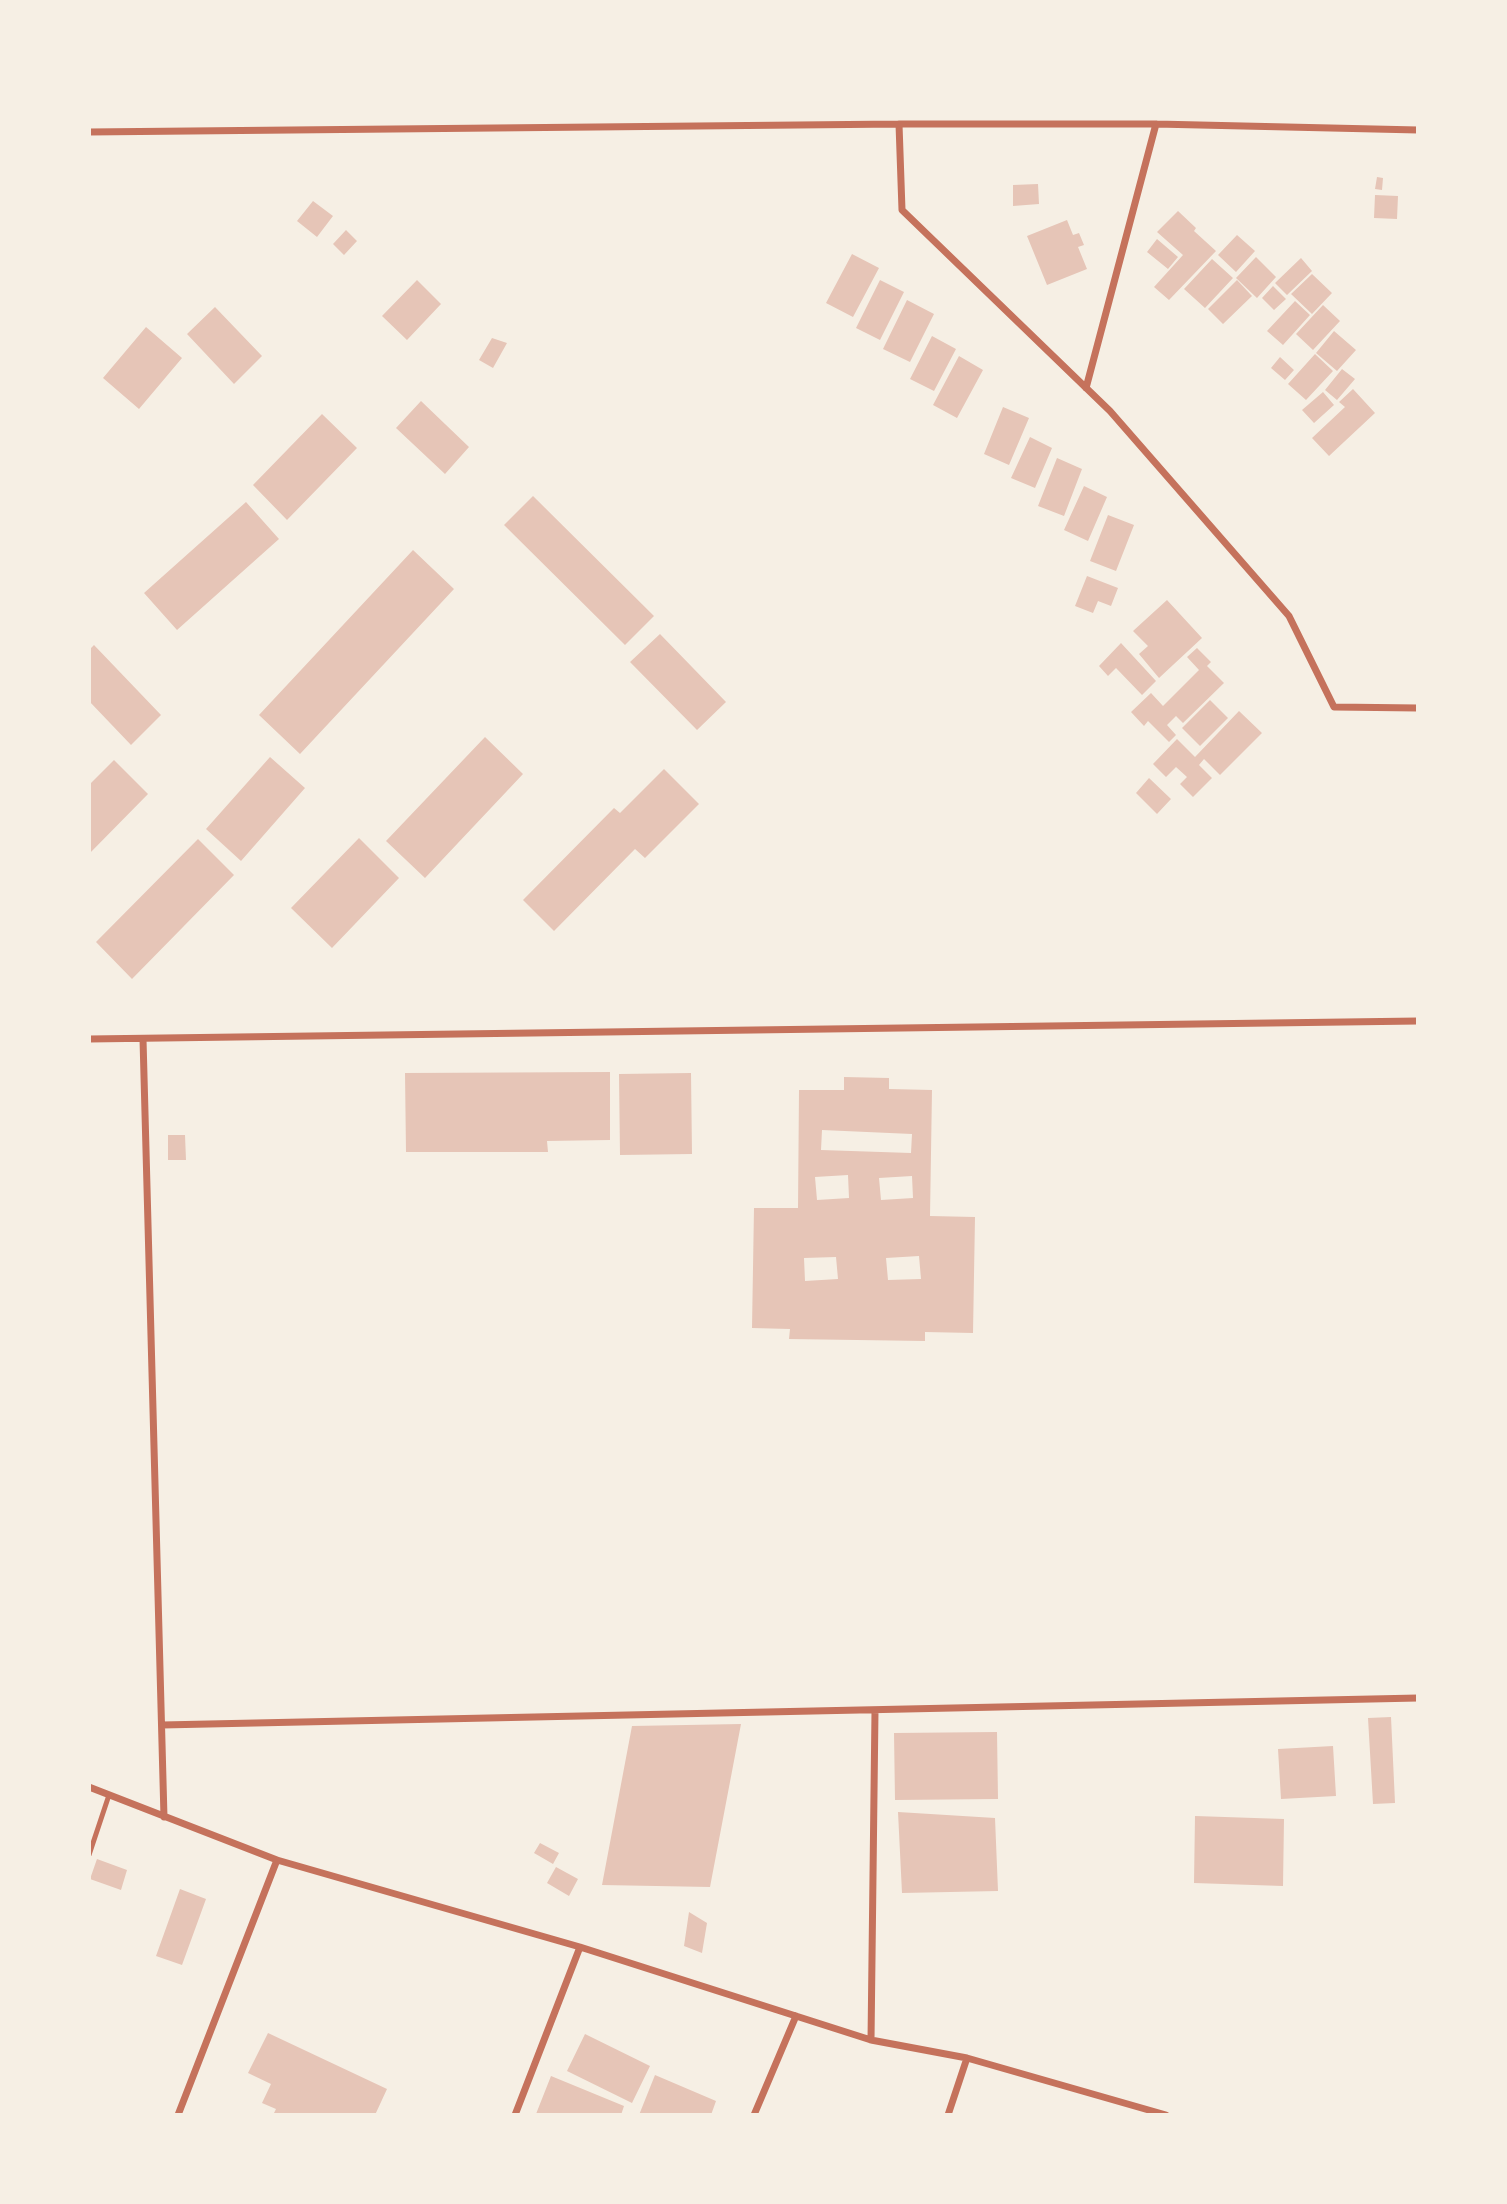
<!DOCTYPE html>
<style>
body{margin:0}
#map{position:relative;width:1507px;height:2204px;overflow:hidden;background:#f6efe4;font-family:"Source Sans 3",sans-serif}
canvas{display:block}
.frame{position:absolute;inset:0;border:91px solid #f6efe4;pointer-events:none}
</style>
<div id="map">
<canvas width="1507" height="2204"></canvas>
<div class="frame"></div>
</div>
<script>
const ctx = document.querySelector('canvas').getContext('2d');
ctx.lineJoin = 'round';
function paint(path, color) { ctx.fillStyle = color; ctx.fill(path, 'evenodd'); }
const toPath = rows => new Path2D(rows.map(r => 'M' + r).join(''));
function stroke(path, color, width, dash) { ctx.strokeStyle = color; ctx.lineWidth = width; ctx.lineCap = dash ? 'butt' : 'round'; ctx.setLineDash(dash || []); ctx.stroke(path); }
const building = toPath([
 [1377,177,1383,178,1382,190,1375,189],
 [1038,184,1039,204,1013,206,1013,185],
 [1375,195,1398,196,1397,219,1374,218],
 [313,201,333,216,317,237,297,221],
 [1178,211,1196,228,1194,231,1216,251,1169,300,1154,287,1183,255,1157,232],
 [1067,220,1073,235,1079,233,1084,245,1078,247,1087,269,1047,285,1027,236],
 [346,230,357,241,344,255,333,244],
 [1237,235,1255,251,1236,272,1218,255],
 [1157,239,1178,257,1168,269,1147,252],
 [852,254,879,268,853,317,826,303],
 [1256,257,1276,277,1257,298,1236,278],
 [1301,258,1312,271,1287,295,1275,283],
 [1212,259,1233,278,1205,308,1184,289],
 [1312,274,1332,293,1312,314,1291,294],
 [417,280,441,304,407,340,382,316],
 [880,280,904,292,880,340,856,328],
 [1237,280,1252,296,1223,324,1208,309],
 [1273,286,1286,299,1274,310,1262,298],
 [907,300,934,314,910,362,883,349],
 [1295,301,1310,315,1283,345,1267,331],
 [1323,305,1340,321,1313,350,1296,334],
 [215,307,262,356,234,384,187,334],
 [146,327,182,358,139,409,103,378],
 [1334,331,1356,350,1337,371,1316,353],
 [932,336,956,349,934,391,910,379],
 [492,338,507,343,493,368,479,360],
 [1315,354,1333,371,1306,400,1288,384],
 [959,356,983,370,957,418,933,405],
 [1280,357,1294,370,1285,380,1271,368],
 [1342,369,1355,379,1337,400,1325,390],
 [1353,389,1375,413,1329,456,1312,438,1345,407,1339,402],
 [1323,392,1334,405,1314,423,1302,410],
 [421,401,469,447,445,474,396,428],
 [1003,407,1029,418,1009,465,984,454],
 [322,414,357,448,287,520,253,485],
 [1030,437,1052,448,1035,488,1011,478],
 [1057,458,1082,469,1064,516,1038,506],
 [1084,486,1107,497,1088,541,1064,530],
 [533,496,654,616,625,645,504,525],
 [246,502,279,539,177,630,144,593],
 [1108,515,1134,525,1116,571,1090,561],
 [413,550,454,589,300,754,259,715],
 [1087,576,1118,588,1111,606,1098,601,1093,613,1075,606],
 [1167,600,1202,638,1159,678,1139,654,1148,646,1133,631],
 [660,634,726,702,697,730,630,662],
 [1121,643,1156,681,1142,695,1116,668,1108,676,1099,666],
 [94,645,161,715,131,745,89,701,89,650],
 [1197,648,1211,662,1207,666,1224,683,1183,723,1176,716,1167,725,1176,735,1169,742,1148,721,1144,726,1131,712,1151,693,1163,706,1199,670,1187,657],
 [1210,700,1228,718,1200,746,1182,728],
 [1239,711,1262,733,1220,775,1204,759,1199,765,1212,778,1193,797,1180,784,1187,777,1176,767,1166,777,1153,764,1177,739,1195,757],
 [485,737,523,774,425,878,386,841],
 [270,757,305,788,241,861,206,829],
 [114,760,148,794,89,854,89,785],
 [664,769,699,804,645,858,635,849,554,931,523,900,614,808,620,813],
 [1149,778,1171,799,1157,814,1136,793],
 [359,838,399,878,332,948,291,908],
 [198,839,234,875,132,979,96,942],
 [610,1072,610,1140,547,1141,548,1152,406,1152,405,1073],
 [691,1073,692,1154,620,1155,619,1074],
 [844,1077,889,1078,889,1089,932,1090,930,1216,975,1217,973,1333,925,1332,925,1341,789,1339,790,1329,752,1328,754,1208,798,1208,799,1090,844,1090],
 [822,1130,912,1134,911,1153,821,1150],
 [848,1175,849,1198,817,1200,815,1177],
 [912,1176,913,1198,881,1200,879,1178],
 [919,1256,921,1279,888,1280,886,1258],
 [836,1257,838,1279,805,1281,804,1258],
 [168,1135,185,1135,186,1160,168,1160],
 [1391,1717,1395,1803,1373,1804,1368,1718],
 [741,1724,710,1887,602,1885,632,1726],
 [997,1732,998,1799,895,1800,894,1733],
 [1333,1746,1336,1796,1281,1799,1278,1749],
 [898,1812,995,1818,998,1891,902,1893],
 [1195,1816,1284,1819,1283,1886,1194,1883],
 [540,1843,559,1853,553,1864,534,1853],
 [97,1859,127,1870,121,1890,90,1879],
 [556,1867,578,1879,569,1896,547,1883],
 [180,1889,206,1899,182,1965,156,1956],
 [689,1912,707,1923,702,1953,684,1946],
 [268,2033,387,2089,375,2115,273,2115,276,2109,262,2103,271,2084,248,2073],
 [585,2034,650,2066,632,2103,567,2071],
 [655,2075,716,2101,711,2115,639,2115],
 [551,2076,624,2106,621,2115,536,2114]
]);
const service = toPath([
 [89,1855,109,1795]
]);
const minor = toPath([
 [899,124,902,210,1110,411,1289,616,1334,707,1418,708],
 [89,132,899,124,1156,124,1418,130],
 [1086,388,1156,124],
 [89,1039,1418,1021],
 [143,1039,164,1817],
 [162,1725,1418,1698],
 [89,1787,277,1860,580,1947,871,2040,967,2058,1166,2115],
 [871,2040,875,1711],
 [178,2115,277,1860],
 [515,2115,580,1947],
 [754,2115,796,2016],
 [948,2115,967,2058]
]);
paint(building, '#e6c5b7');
stroke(service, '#c5725c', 5);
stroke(minor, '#c5725c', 7);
</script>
